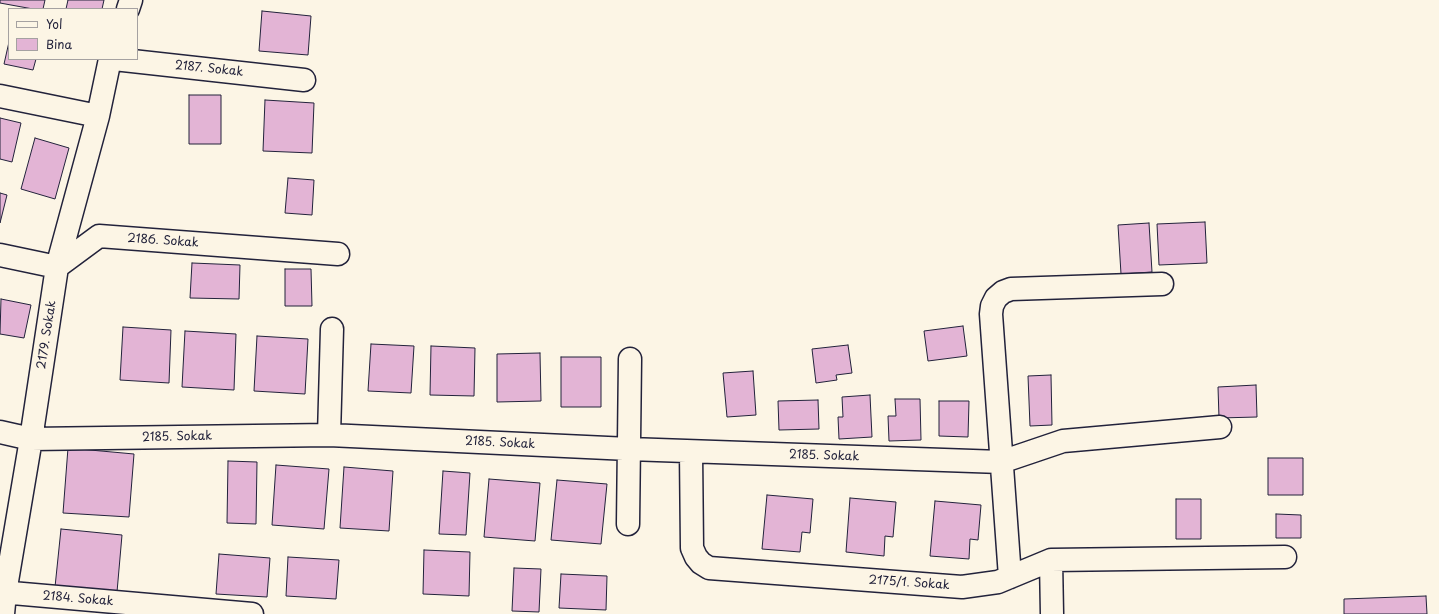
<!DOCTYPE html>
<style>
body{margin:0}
#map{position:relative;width:1439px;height:614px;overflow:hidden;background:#fcf5e5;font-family:"Playpen Sans",sans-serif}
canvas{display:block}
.legend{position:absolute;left:8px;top:8px;width:130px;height:52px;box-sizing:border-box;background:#fcf5e5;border:1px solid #a5a1a1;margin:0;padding:5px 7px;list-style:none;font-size:12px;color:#22223b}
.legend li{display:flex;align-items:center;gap:8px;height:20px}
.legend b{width:20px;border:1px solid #a5a1a1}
</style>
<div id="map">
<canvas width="1439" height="614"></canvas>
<ul class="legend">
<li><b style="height:5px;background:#fcf5e5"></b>Yol</li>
<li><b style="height:11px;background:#e3b4d5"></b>Bina</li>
</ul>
</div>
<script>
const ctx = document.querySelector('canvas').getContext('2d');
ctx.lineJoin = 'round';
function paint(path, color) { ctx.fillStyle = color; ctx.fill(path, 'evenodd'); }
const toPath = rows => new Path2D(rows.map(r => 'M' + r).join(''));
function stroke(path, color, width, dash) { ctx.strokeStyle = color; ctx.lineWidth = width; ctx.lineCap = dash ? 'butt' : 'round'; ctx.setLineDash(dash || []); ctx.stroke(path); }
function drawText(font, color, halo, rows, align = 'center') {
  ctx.font = font + ' "Playpen Sans",sans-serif'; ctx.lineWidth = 3; ctx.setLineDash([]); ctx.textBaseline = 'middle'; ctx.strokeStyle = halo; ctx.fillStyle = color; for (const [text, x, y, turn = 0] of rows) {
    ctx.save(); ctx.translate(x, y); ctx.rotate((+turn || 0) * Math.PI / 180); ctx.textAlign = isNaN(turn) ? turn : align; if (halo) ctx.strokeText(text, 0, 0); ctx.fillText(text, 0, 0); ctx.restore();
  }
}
const building = toPath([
 [0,0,45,0,43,9,33,9,0,3,0,0],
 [68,0,104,0,102,9,66,9,68,0],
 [262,11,311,16,308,55,259,51,262,11],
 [9,42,9,59,36,59,33,70,4,64,9,42],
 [189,95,221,95,221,144,189,144,189,95],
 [265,100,314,103,312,153,263,151,265,100],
 [0,118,21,123,12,162,0,159,0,118],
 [35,138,69,148,55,199,21,189,35,138],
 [288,178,314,180,312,215,285,213,288,178],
 [0,193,7,195,0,223,0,193],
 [1205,222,1207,263,1159,265,1157,224,1205,222],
 [1149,223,1152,272,1121,274,1118,225,1149,223],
 [192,263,240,265,239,299,190,298,192,263],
 [285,269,311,269,312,306,285,306,285,269],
 [1,299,31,305,24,338,0,334,1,299],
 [963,326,967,356,928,361,924,331,963,326],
 [123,327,171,330,169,383,120,380,123,327],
 [185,331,236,334,234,390,182,387,185,331],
 [257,336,308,339,305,394,254,391,257,336],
 [371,344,414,346,411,393,368,391,371,344],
 [848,345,852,373,836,375,837,380,816,383,812,349,848,345],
 [431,346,475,348,474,396,430,395,431,346],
 [540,353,541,401,497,402,497,354,540,353],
 [561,357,601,357,601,407,561,407,561,357],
 [753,371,756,415,727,417,723,373,753,371],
 [1051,375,1052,425,1030,426,1028,376,1051,375],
 [1256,385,1257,417,1219,418,1218,387,1256,385],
 [870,395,872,437,839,439,838,417,843,417,842,397,870,395],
 [895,399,920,399,921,440,889,441,888,416,896,416,895,399],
 [818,400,819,429,779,430,778,401,818,400],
 [939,401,969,401,968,437,939,436,939,401],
 [68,448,134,454,129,517,63,513,68,448],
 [1268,458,1303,458,1303,495,1268,495,1268,458],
 [228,461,257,462,256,524,227,523,228,461],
 [276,465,329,469,324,529,272,525,276,465],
 [344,467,393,471,389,531,340,528,344,467],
 [443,471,470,473,466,535,439,534,443,471],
 [489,479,540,483,535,541,484,537,489,479],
 [557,480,607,484,601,544,551,540,557,480],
 [767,495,813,499,810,533,802,532,800,552,762,549,767,495],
 [850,498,896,502,893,537,885,536,884,556,846,552,850,498],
 [1176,499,1201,499,1201,539,1176,539,1176,499],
 [935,501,981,505,978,540,970,539,969,559,930,556,935,501],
 [1276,514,1301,515,1301,538,1276,538,1276,514],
 [61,529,122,535,117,592,55,587,61,529],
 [424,550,470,552,469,596,423,594,424,550],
 [219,554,270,558,267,597,216,594,219,554],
 [288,557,339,560,336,599,286,596,288,557],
 [514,568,541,569,539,612,512,611,514,568],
 [561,574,607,576,606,610,559,608,561,574],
 [1426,596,1427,614,1344,614,1344,599,1426,596]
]);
const minor = toPath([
 [128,9,131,0],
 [114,59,304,80],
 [0,96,98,116],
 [0,255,57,267,99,236,338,254],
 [0,432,31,439,329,435,629,449,1001,462,1063,441,1220,427],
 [329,435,332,329],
 [691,452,692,548,696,557,701,563,709,568,962,587,998,582,1051,560,1052,614],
 [628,524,630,359],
 [1051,560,1285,557],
 [1010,577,991,314,992,306,996,298,1003,292,1011,289,1162,284],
 [0,592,252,614],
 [3,614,5,593,31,439,57,267,98,116,110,59]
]);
const streetNames = [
 ["2187. Sokak",209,69,6],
 ["2186. Sokak",163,241,4],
 ["2179. Sokak",47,335,-81],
 ["2185. Sokak",177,437,-1],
 ["2185. Sokak",500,443,3],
 ["2185. Sokak",824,456,2],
 ["2175/1. Sokak",909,583,4],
 ["2184. Sokak",78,599,5]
];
paint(building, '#e3b4d5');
stroke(building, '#22223b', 1);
stroke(minor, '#22223b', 25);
stroke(minor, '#fcf5e5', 22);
drawText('12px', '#22223b', '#fcf5e5', streetNames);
</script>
